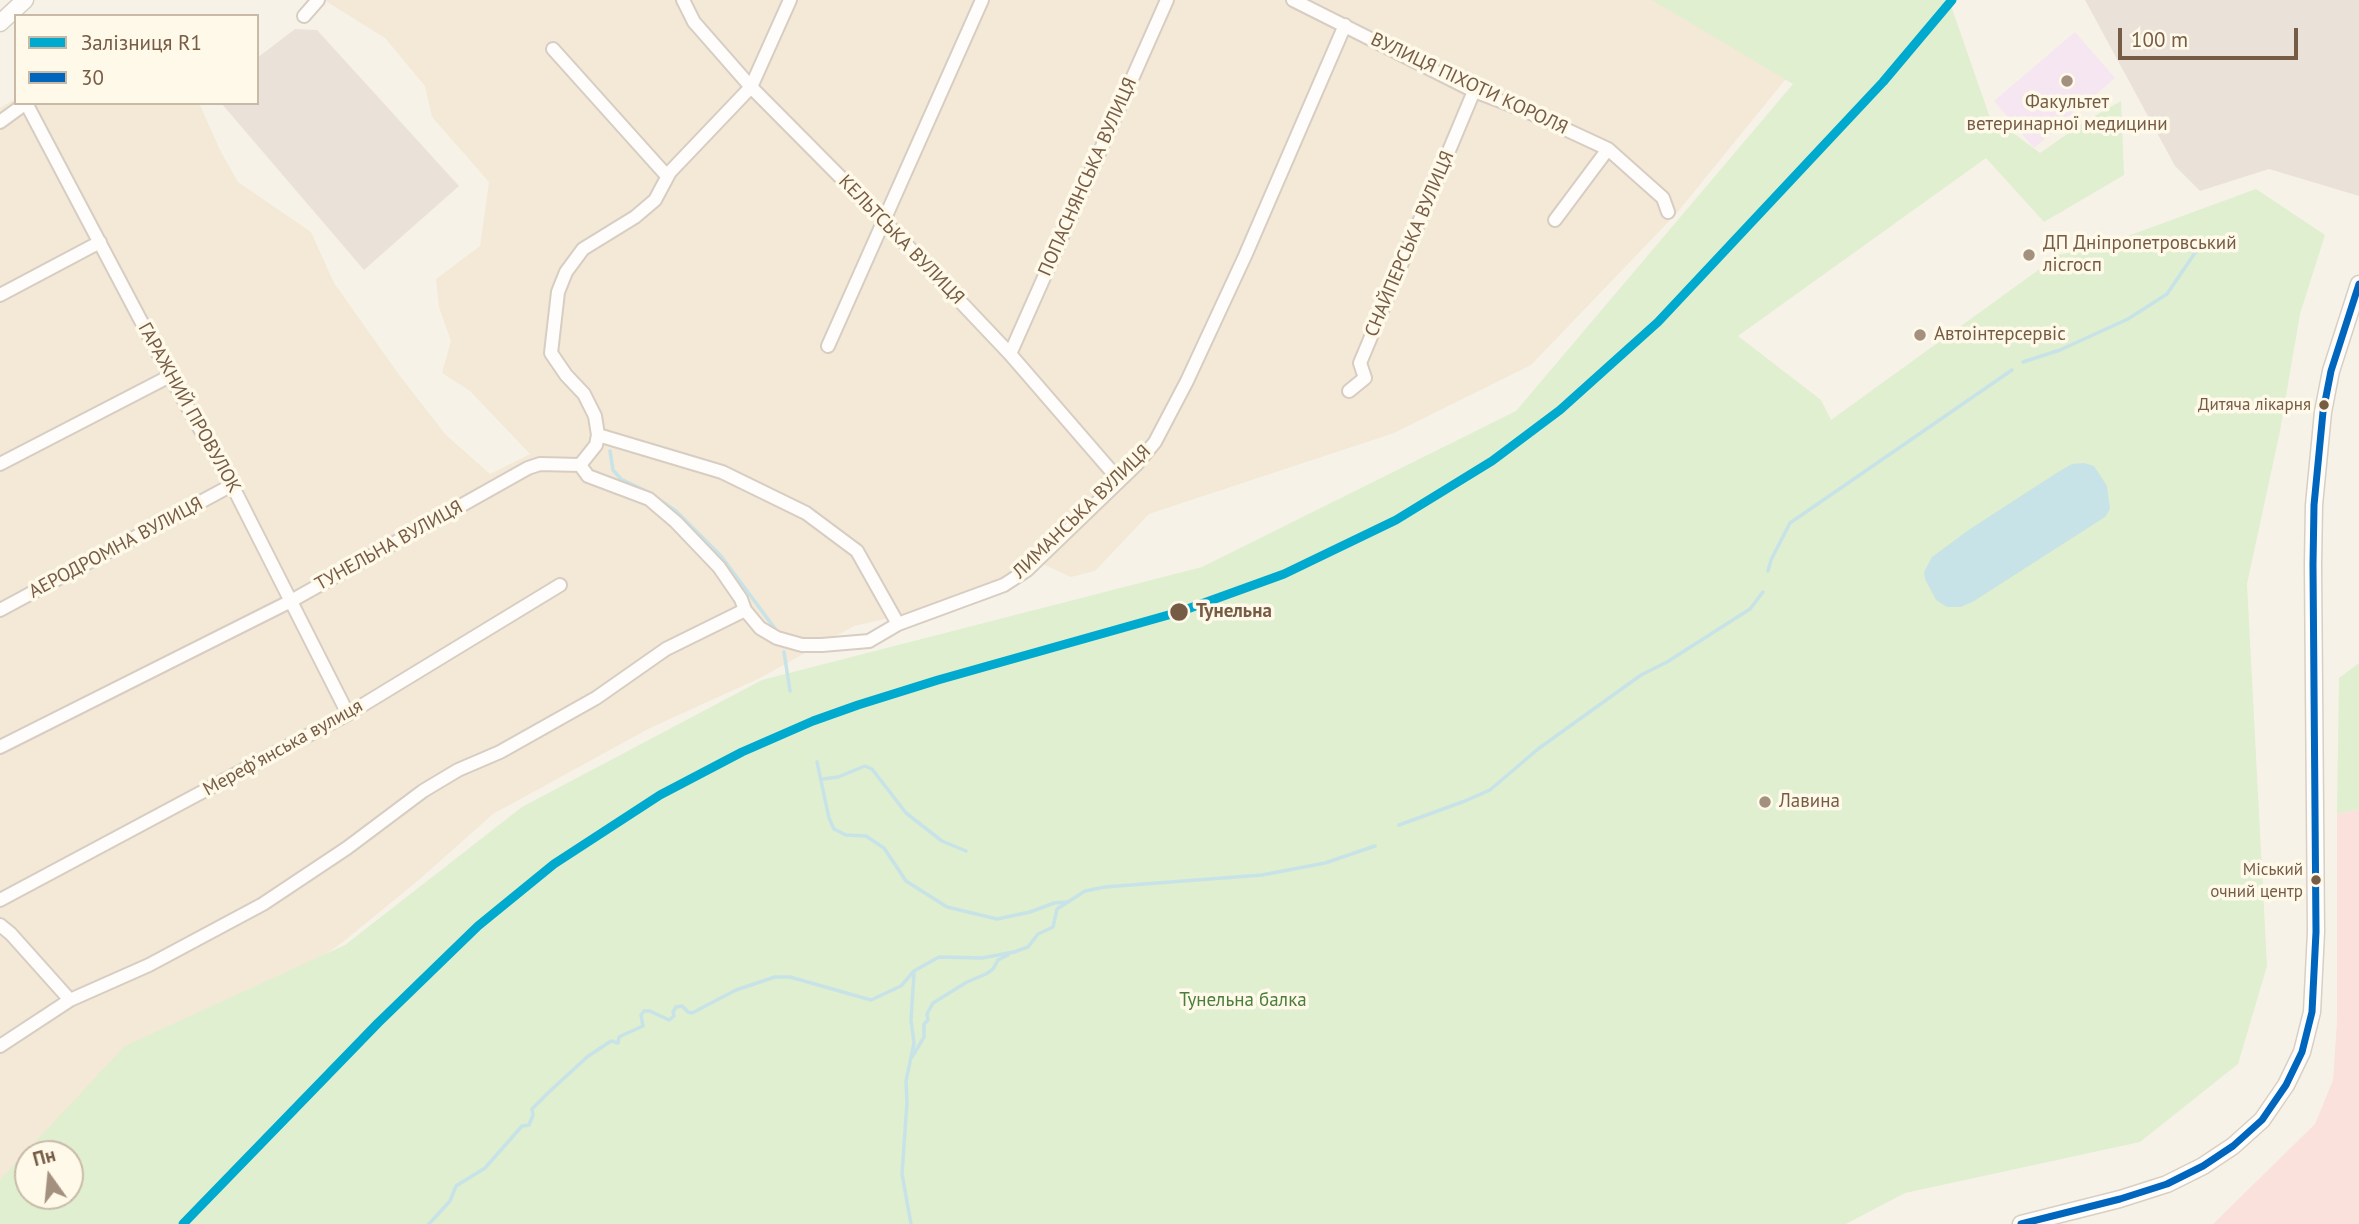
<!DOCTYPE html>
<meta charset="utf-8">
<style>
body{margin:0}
#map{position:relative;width:2359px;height:1224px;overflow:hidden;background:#f7f2e7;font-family:"PT Sans",sans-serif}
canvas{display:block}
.legend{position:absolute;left:14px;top:14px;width:245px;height:91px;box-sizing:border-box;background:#fff9e9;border:2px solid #c9baa7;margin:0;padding:9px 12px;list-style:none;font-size:21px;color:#775c45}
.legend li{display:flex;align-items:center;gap:14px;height:35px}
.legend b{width:35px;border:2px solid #c9baa7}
.north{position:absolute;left:14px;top:1140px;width:70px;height:70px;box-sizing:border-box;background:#fff9e9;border:2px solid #c9baa7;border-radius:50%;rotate:345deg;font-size:19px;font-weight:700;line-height:28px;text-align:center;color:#775c45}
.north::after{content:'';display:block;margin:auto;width:24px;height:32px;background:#a4907e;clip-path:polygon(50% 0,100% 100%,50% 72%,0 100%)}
.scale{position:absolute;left:2118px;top:28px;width:180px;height:32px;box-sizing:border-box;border:4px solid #775c45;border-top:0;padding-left:9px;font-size:21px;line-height:24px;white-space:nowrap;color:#775c45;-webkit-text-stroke:5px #fff9e9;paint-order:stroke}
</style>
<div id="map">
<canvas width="2359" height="1224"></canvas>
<ul class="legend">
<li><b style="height:9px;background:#00a9ce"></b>Залізниця R1</li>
<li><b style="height:9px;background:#0065bd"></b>30</li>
</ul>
<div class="north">Пн</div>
<div class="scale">100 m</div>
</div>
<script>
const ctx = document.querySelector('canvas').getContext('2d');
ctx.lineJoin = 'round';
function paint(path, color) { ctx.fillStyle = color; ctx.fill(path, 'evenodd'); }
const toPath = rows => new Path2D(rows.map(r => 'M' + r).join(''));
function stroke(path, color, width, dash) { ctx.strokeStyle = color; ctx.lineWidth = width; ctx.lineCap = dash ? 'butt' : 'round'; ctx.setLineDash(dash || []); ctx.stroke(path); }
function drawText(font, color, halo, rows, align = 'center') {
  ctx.font = font + ' "PT Sans",sans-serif'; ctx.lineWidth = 7; ctx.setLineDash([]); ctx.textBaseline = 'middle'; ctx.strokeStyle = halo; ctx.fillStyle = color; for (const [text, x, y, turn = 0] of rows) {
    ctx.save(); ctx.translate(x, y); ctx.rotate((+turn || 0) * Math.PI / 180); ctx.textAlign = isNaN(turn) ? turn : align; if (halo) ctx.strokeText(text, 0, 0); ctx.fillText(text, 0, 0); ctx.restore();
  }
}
const residential = toPath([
 [324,0,1850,0,1676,214,1531,365,1394,433,1149,514,1095,571,1071,577,1034,560,987,596,854,626,760,678,650,728,493,814,421,878,343,942,243,1012,28,1154,0,1208,0,108,16,98,16,103,199,103,221,152,238,182,311,232,334,283,400,376,446,435,490,474,530,454,470,391,442,373,451,341,439,307,436,279,480,246,489,182,432,117,425,86,385,38]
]);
const industrial = toPath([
 [2085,0,2359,0,2359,196,2269,169,2200,191,2175,166],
 [295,29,317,30,459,186,364,270,221,103,257,103,257,58]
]);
const education = toPath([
 [2075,32,2115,78,2034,148,1994,101]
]);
const medical = toPath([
 [2359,809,2359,1224,2213,1224,2315,1124,2333,1080,2337,1022,2337,814]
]);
const green = toPath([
 [1652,0,1949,0,1989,115,2040,153,2086,121,2121,101,2124,175,2044,222,1986,158,1738,336,1821,400,1831,420,2059,255,2106,244,2256,189,2325,235,2300,314,2280,431,2247,584,2267,966,2238,1064,2140,1142,1905,1193,1846,1224,0,1224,0,1180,125,1046,345,945,522,807,762,680,1202,567,1516,411,1793,84],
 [28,1154,70,1154,70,1196,28,1196],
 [2359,663,2359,809,2337,814,2339,678]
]);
const water = toPath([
 [2084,463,2094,466,2107,486,2110,509,2105,517,1974,601,1961,607,1947,607,1936,600,1925,579,1924,572,1932,557,1970,529,2055,474,2072,464]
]);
const stream = toPath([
 [2023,362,2060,350,2128,319,2167,294,2199,247,2211,237],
 [610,451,613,470,621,479,648,492],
 [657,498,676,511,721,556,779,634],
 [1768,571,1771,560,1790,523,2012,370],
 [784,652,790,691],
 [817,762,829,818,834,829,846,835,866,836,884,848,906,881,947,907,997,919,1030,912,1054,903,1067,902],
 [823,779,838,777,865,766,872,769,906,813,942,841,966,851],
 [1399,825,1465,801,1490,790,1538,749,1641,675,1667,662,1750,609,1763,592],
 [912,1057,924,1037,924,1024,928,1020,927,1014,933,1003,967,982,986,974,993,969,998,960,1008,955],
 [429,1224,450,1201,456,1186,485,1168,522,1126,529,1125,533,1115,532,1109,549,1092,587,1057,611,1041,618,1043,619,1037,623,1035,643,1026,641,1015,644,1011,650,1011,669,1020,674,1016,673,1012,676,1007,682,1006,688,1012,692,1013,736,990,775,977,790,977,871,1000,901,986,914,971,939,957,982,958,1014,952,1028,947,1038,934,1053,927,1057,909,1085,891,1105,887,1262,875,1325,863,1375,846],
 [911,1224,902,1174,907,1103,906,1081,914,1043,911,1020,914,973]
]);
const minor = toPath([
 [683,0,694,22,751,87,884,221,1010,354,1119,480],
 [1293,0,1474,91,1524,110,1608,149,1663,198,1668,212],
 [304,16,318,0],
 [553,49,667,176],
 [0,122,26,103,170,376,232,485,348,714],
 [1555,220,1608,149],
 [0,295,100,242],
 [828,346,982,0],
 [1010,354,1167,0],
 [1349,391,1365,378,1360,363,1474,91],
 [598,435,722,472,806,513,857,551,898,624],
 [0,464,170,376],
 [580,465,588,476,649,499,676,522,719,567,741,599,745,610,760,628,777,638,802,645,822,645,869,641,898,624,1004,585,1027,570,1137,464,1155,442,1187,381,1245,256,1345,25],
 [580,465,596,445,598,435,595,416,584,394,566,375,551,353,558,292,566,272,583,249,635,217,655,200,670,172,751,87,790,0],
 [0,610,232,485],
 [0,747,291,601,528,468,540,464,580,465],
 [0,900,348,714,560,585],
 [0,925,11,934,70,1000],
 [0,1046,70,1000,149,965,263,904,347,848,423,791,458,770,500,752,596,698,666,649,745,610]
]);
const secondary = toPath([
 [0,23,25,0],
 [2021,1224,2120,1199,2167,1184,2203,1166,2233,1146,2262,1120,2286,1085,2302,1052,2312,1012,2316,932,2313,565,2314,505,2323,412,2331,371,2359,284]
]);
const bus1 = toPath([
 [2021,1224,2120,1199,2167,1184,2203,1166,2233,1146,2262,1120,2286,1085,2302,1052,2312,1012,2316,932,2313,565,2314,505,2323,412,2331,371,2359,284]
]);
const rail1 = toPath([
 [183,1224,378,1023,478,926,554,864,660,795,742,752,813,721,858,705,938,680,1179,612,1284,574,1396,520,1492,461,1560,410,1658,322,1883,82,1952,0]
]);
const markers = [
 [2067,81,7,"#a4907e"],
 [2029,255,7,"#a4907e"],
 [1920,335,7,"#a4907e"],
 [2324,405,6,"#775c45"],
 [1179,612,10,"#775c45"],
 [1765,802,7,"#a4907e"],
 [2316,880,6,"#775c45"]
];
const busNames = [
 ["Дитяча лікарня",2311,405],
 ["Міський",2303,870],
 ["очний центр",2303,892]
];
const streetNames = [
 ["ВУЛИЦЯ ПІХОТИ КОРОЛЯ",1469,84,25],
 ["ПОПАСНЯНСЬКА ВУЛИЦЯ",1088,177,-66],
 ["КЕЛЬТСЬКА ВУЛИЦЯ",901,240,46],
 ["СНАЙПЕРСЬКА ВУЛИЦЯ",1410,244,-67],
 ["ГАРАЖНИЙ ПРОВУЛОК",189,408,61],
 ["ЛИМАНСЬКА ВУЛИЦЯ",1082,512,-44],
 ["ТУНЕЛЬНА ВУЛИЦЯ",389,546,-29],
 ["АЕРОДРОМНА ВУЛИЦЯ",116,548,-28],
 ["Мерефʼянська вулиця",283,748,-29]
];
const poiNames = [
 ["Факультет",2067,103,"center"],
 ["ветеринарної медицини",2067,125,"center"],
 ["ДП Дніпропетровський",2043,244],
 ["лісгосп",2043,266],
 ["Автоінтерсервіс",1934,335],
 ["Лавина",1779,802]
];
const stopNames = [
 ["Тунельна",1196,612]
];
const parkNames = [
 ["Тунельна балка",1243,1001]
];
paint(residential, '#f3e9d6');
paint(industrial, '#eae2d8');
paint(education, '#f5e6f1');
paint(medical, '#fae1dc');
paint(green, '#dfefd0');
paint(water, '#c8e3e8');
stroke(stream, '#c8e3e8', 3.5);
stroke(minor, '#d7cdc2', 16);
stroke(secondary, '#d8cfc3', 19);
stroke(minor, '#fefdfb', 12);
stroke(secondary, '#fefdfb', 16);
stroke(bus1, '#0065bd', 7);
stroke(rail1, '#00a9ce', 9);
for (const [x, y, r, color] of markers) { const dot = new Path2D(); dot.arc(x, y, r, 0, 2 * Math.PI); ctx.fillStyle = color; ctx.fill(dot); stroke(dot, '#fff9e9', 2.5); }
drawText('17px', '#775c45', '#fff9e9', busNames, 'right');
drawText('19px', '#775c45', '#fff9e9', streetNames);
drawText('19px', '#775c45', '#fff9e9', poiNames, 'left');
drawText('bold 19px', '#775c45', '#fff9e9', stopNames, 'left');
drawText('19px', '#497e3c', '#fff9e9', parkNames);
</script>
